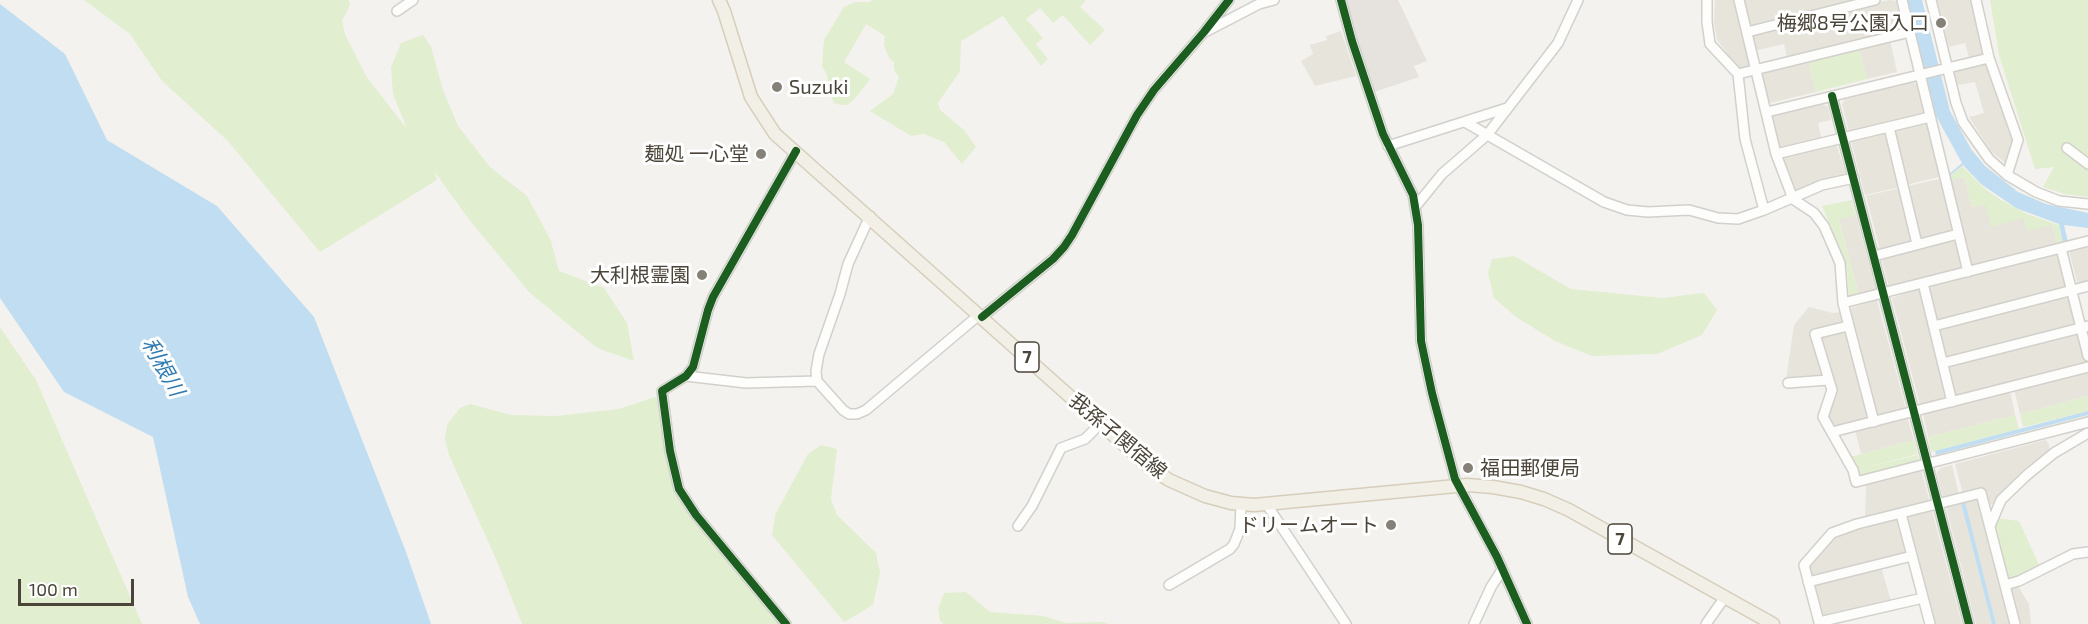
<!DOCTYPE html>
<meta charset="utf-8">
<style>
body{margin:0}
#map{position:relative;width:2088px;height:624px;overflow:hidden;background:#f4f2ee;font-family:"Exo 2",sans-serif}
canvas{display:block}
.scale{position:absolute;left:18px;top:579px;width:116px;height:27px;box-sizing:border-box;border:3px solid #4b4439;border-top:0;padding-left:8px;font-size:18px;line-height:21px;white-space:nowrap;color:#4b4439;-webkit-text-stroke:4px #fff;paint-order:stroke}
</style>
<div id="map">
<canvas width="2088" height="624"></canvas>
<div class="scale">100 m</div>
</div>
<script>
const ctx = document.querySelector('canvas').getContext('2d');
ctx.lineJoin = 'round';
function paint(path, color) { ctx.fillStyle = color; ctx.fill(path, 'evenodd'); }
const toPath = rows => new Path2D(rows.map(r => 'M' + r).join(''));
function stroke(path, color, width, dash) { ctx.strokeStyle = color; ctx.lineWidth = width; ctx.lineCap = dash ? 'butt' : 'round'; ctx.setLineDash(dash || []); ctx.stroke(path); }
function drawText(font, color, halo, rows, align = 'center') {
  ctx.font = font + ' "Exo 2","Noto Sans JP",sans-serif'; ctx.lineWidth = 6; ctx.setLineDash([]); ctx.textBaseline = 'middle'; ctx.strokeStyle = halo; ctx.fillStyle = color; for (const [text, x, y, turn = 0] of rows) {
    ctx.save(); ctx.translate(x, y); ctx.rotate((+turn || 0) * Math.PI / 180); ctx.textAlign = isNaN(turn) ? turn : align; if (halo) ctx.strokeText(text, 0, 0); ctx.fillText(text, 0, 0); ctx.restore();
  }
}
const residential = toPath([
 [1715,0,1735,0,1751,64,1749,67,1738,68,1717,40,1714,23],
 [1743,0,1860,0,1751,26,1749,25],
 [1889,0,1896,1,1903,27,1901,30,1787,58,1784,44,1754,51,1751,36,1753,33],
 [1937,0,1973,0,1985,52,1983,55,1969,58,1965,43,1949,47],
 [1341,31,1356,76,1315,86,1301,61,1313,54,1310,45,1327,40,1326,36],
 [1890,40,1897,72,1867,79,1859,48],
 [1808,60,1816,92,1770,103,1768,102,1760,73],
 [1985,62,1988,64,2015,141,2007,162,2005,163,1991,151,1969,117,1984,113,1975,82,1958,85,1954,70],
 [1913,82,1918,85,1924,112,1923,115,1849,132,1842,104,1845,99],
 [1823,104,1828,107,1831,120,1818,123,1822,140,1781,150,1778,148,1772,119,1773,116],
 [1924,122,1927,124,1939,177,1906,185,1894,132,1895,129],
 [1884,132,1887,134,1900,187,1865,195,1851,141],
 [1836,143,1846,174,1844,177,1795,192,1781,159,1783,156],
 [1964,177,1972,207,1985,204,2024,218,2052,225,2057,245,1974,266,1969,263,1949,181],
 [1940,179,1952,230,1950,233,1922,240,1919,238,1907,186],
 [1900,188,1912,240,1910,243,1880,250,1866,196],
 [1856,215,1876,290,1859,296,1839,219],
 [1952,240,1955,242,1961,267,1959,270,1889,287,1881,257],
 [2088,246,2088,282,2078,285,2069,251],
 [2057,254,2067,285,2065,288,1939,321,1936,319,1928,289,1930,287],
 [1919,289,1921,291,1948,397,1946,400,1920,405,1892,298],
 [2066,295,2069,297,2076,323,2074,326,1948,358,1945,357,1939,331,1940,328],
 [1877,300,1906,409,1878,417,1876,415,1848,309],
 [1809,307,1833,313,1842,312,1844,321,1842,324,1811,332,1823,374,1822,377,1786,380,1794,325],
 [1844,330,1847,332,1869,417,1867,420,1836,428,1833,427,1827,417,1835,389,1820,339,1822,336],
 [2075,333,2079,335,2086,361,2084,364,1958,397,1955,395,1948,368,1950,365],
 [2085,371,2088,373,2088,396,2020,414,2014,389],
 [2010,390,2015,415,1928,437,1923,413],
 [1907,417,1914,440,1861,454,1855,430],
 [2045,440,2048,442,2050,451,1998,497,1994,505,1988,504,1983,488,1963,494,1955,464],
 [1952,465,1959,495,1943,498,1937,473,1940,468],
 [1921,470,1930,502,1865,519,1866,484],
 [1976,497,1979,499,2012,624,1996,624,1964,501],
 [1961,502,1992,624,1976,624,1946,507],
 [1931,510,1932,511,1962,624,1934,624,1907,518,1908,515],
 [1897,518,1900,520,1908,550,1906,553,1813,578,1811,576,1808,566,1835,536],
 [1881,567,1891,601,1824,618,1821,616,1814,587,1815,584],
 [2012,586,2018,586,2029,604,2031,624,2019,624,2010,590]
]);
const industrial = toPath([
 [1347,0,1398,0,1427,61,1414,66,1419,77,1374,92,1356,36]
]);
const green = toPath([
 [84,0,349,0,350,5,342,21,345,34,366,76,407,129,393,94,391,67,401,43,423,35,431,47,443,90,458,126,490,167,527,196,551,241,559,271,604,288,627,323,634,361,597,348,529,292,468,218,434,171,437,180,320,252,228,141,162,81,130,34],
 [872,0,1086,0,1080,7,1105,30,1090,45,1063,15,1053,23,1040,8,1026,19,1043,38,1036,44,1048,59,1041,66,1003,16,961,41,960,71,938,103,940,110,964,130,976,147,962,164,944,142,924,134,911,136,870,111,893,94,899,77,894,70,894,62,889,58,884,45,885,36,866,24,844,62,870,79,858,95,848,105,841,105,834,103,830,94,827,75,822,66,824,40,844,7,855,2,870,2],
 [1990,0,2088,0,2088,197,2065,194,2043,187,2054,167,2035,169,1999,55],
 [1859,48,1867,79,1816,92,1808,60],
 [1962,166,1984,188,2001,200,2027,214,2059,225,2063,243,2057,245,2052,225,2027,231,2023,218,1991,227,1985,204,1972,207,1964,177,1949,181,1948,177],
 [1852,200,1856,215,1839,220,1859,296,1849,298,1847,270,1843,255,1822,206],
 [1514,256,1571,289,1662,298,1704,293,1717,310,1702,335,1657,354,1592,356,1555,341,1516,317,1494,298,1488,273,1492,259],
 [0,327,36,380,142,624,0,624],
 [2088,396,2088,411,2023,427,2020,414],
 [655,397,659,400,659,414,672,478,682,504,780,624,522,624,496,559,449,455,445,439,447,425,460,408,470,404,511,415,555,416,619,409],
 [2015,415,2019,429,1931,452,1928,437],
 [1914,440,1918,454,1859,469,1918,455,1919,462,1861,477,1858,475,1850,457],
 [821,445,837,449,831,499,837,515,876,553,880,573,873,605,844,622,772,535,775,515,808,454],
 [1996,518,2019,521,2040,567,2021,577,2010,580,2007,578,1993,524],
 [966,592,990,612,1044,616,1065,623,1102,622,1109,624,944,624,940,621,938,609,944,593]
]);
const water = toPath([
 [1907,0,1922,0,1950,111,1971,149,1985,166,2018,192,2046,204,2088,213,2088,228,2064,225,2068,242,2063,243,2059,224,2016,208,1981,184,1963,165,1949,176,1948,175,1962,163,1936,116],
 [0,4,65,54,107,140,217,206,314,317,406,552,431,624,200,624,188,597,153,437,64,392,0,298],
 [2088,411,2088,415,1936,455,1935,451],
 [1965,502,1996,624,1992,624,1961,503]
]);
const minor = toPath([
 [1341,0,1352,41,1383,134,1413,195,1418,225,1421,341,1432,393,1455,479,1497,557,1527,624],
 [1707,0,1707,22,1710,44,1738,74,1745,139,1764,210],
 [1739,0,1776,154,1793,199,1814,213,1824,226,1840,263,1843,303,1874,422],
 [1902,0,1968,272],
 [1931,0,1956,103,1963,122,1989,159,2007,175,2036,192,2059,201,2088,204],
 [1976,0,1989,58,2018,140,2007,175],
 [397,11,413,0],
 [1207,31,1259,4,1274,0],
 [1747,32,1875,0],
 [1738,74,1910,32],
 [1832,96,1969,624],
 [1767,112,1989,58],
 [1465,122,1604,202,1627,210,1648,212,1689,210,1718,218,1738,219,1764,210,1822,185,1854,178],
 [1889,127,1917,244],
 [1388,146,1507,108],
 [2067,148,2088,164],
 [1776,154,1930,117],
 [1416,206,1442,174,1487,135,1558,43,1578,0],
 [870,216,848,264,840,294,819,354,816,371,817,381,843,410,849,414,857,414,866,410,979,315],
 [2061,248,2088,356],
 [1874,256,1958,234],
 [1923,283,1952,402],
 [1843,303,2088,241],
 [982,317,1053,259,1064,247,1072,235,1137,115,1154,90,1204,32,1229,0],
 [1848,326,1815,334,1832,390,1823,417,1853,470,1856,482,2088,422],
 [1934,326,2088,286],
 [1943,363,2088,326],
 [686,376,746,383,817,381],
 [1788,383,1828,380],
 [1832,432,2088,367],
 [1267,505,1346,624],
 [1901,514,1930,624],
 [1018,526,1032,506,1061,448,1085,439,1101,423],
 [1990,526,2001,500,2027,475,2054,453,2088,433],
 [1808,582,1912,556],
 [1169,585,1230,549,1234,544,1240,529,1241,504],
 [2005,585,2019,581,2073,554,2088,552],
 [1923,598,1819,622,1804,565,1832,533,1857,524,1981,493,2015,624],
 [786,624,696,515,679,489,670,451,662,391,686,376,693,367,708,310,713,297,796,151],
 [1474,624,1491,587,1502,570],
 [1706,624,1725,597]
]);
const major = toPath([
 [719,0,724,11,751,97,775,134,1148,466,1169,480,1205,496,1231,503,1254,505,1467,485,1493,487,1521,492,1544,499,1569,510,1773,624]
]);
const cycleway = toPath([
 [1341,0,1352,41,1383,134,1413,195,1418,225,1421,341,1432,393,1455,479,1497,557,1527,624],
 [1832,96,1969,624],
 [982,317,1053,259,1064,247,1072,235,1137,115,1154,90,1204,32,1229,0],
 [786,624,696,515,679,489,670,451,662,391,686,376,693,367,708,310,713,297,796,151]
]);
const markers = [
 [1941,23,6,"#868178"],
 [777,87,6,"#868178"],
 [761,154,6,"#868178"],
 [702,275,6,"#868178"],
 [1468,468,6,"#868178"],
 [1391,525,6,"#868178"]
];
const shields = [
 [1027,357,24],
 [1620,539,24]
];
const shieldNames = [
 ["7",1027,357],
 ["7",1620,539]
];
const poiNames = [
 ["梅郷8号公園入口",1929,23],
 ["Suzuki",789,87,"left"],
 ["麺処 一心堂",749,154],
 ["大利根霊園",690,275],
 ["福田郵便局",1480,468,"left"],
 ["ドリームオート",1379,525]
];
const streetNames = [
 ["我孫子関宿線",1118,436,40]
];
const waterNames = [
 ["利根川",163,367,61]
];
paint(residential, '#e7e4dc');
paint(industrial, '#e6e2de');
paint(green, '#e1eecf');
paint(water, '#c0ddf1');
stroke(minor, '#d2d0cb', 12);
stroke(major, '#d6cebb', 15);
stroke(minor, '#fdfdfc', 9);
stroke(major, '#f2efe6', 12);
stroke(cycleway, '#1b5e20', 8);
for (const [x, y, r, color] of markers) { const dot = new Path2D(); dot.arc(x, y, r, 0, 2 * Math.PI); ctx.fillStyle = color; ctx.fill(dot); stroke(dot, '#fff', 2); }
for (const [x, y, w] of shields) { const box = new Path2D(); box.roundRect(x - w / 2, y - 15, w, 30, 4.5); ctx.fillStyle = '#fff'; ctx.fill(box); stroke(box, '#4b4439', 1.5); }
drawText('bold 18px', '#4b4439', null, shieldNames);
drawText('20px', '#4b4439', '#fff', poiNames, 'right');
drawText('20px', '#4b4439', '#fff', streetNames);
drawText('italic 21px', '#2e7ab2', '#fff', waterNames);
</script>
